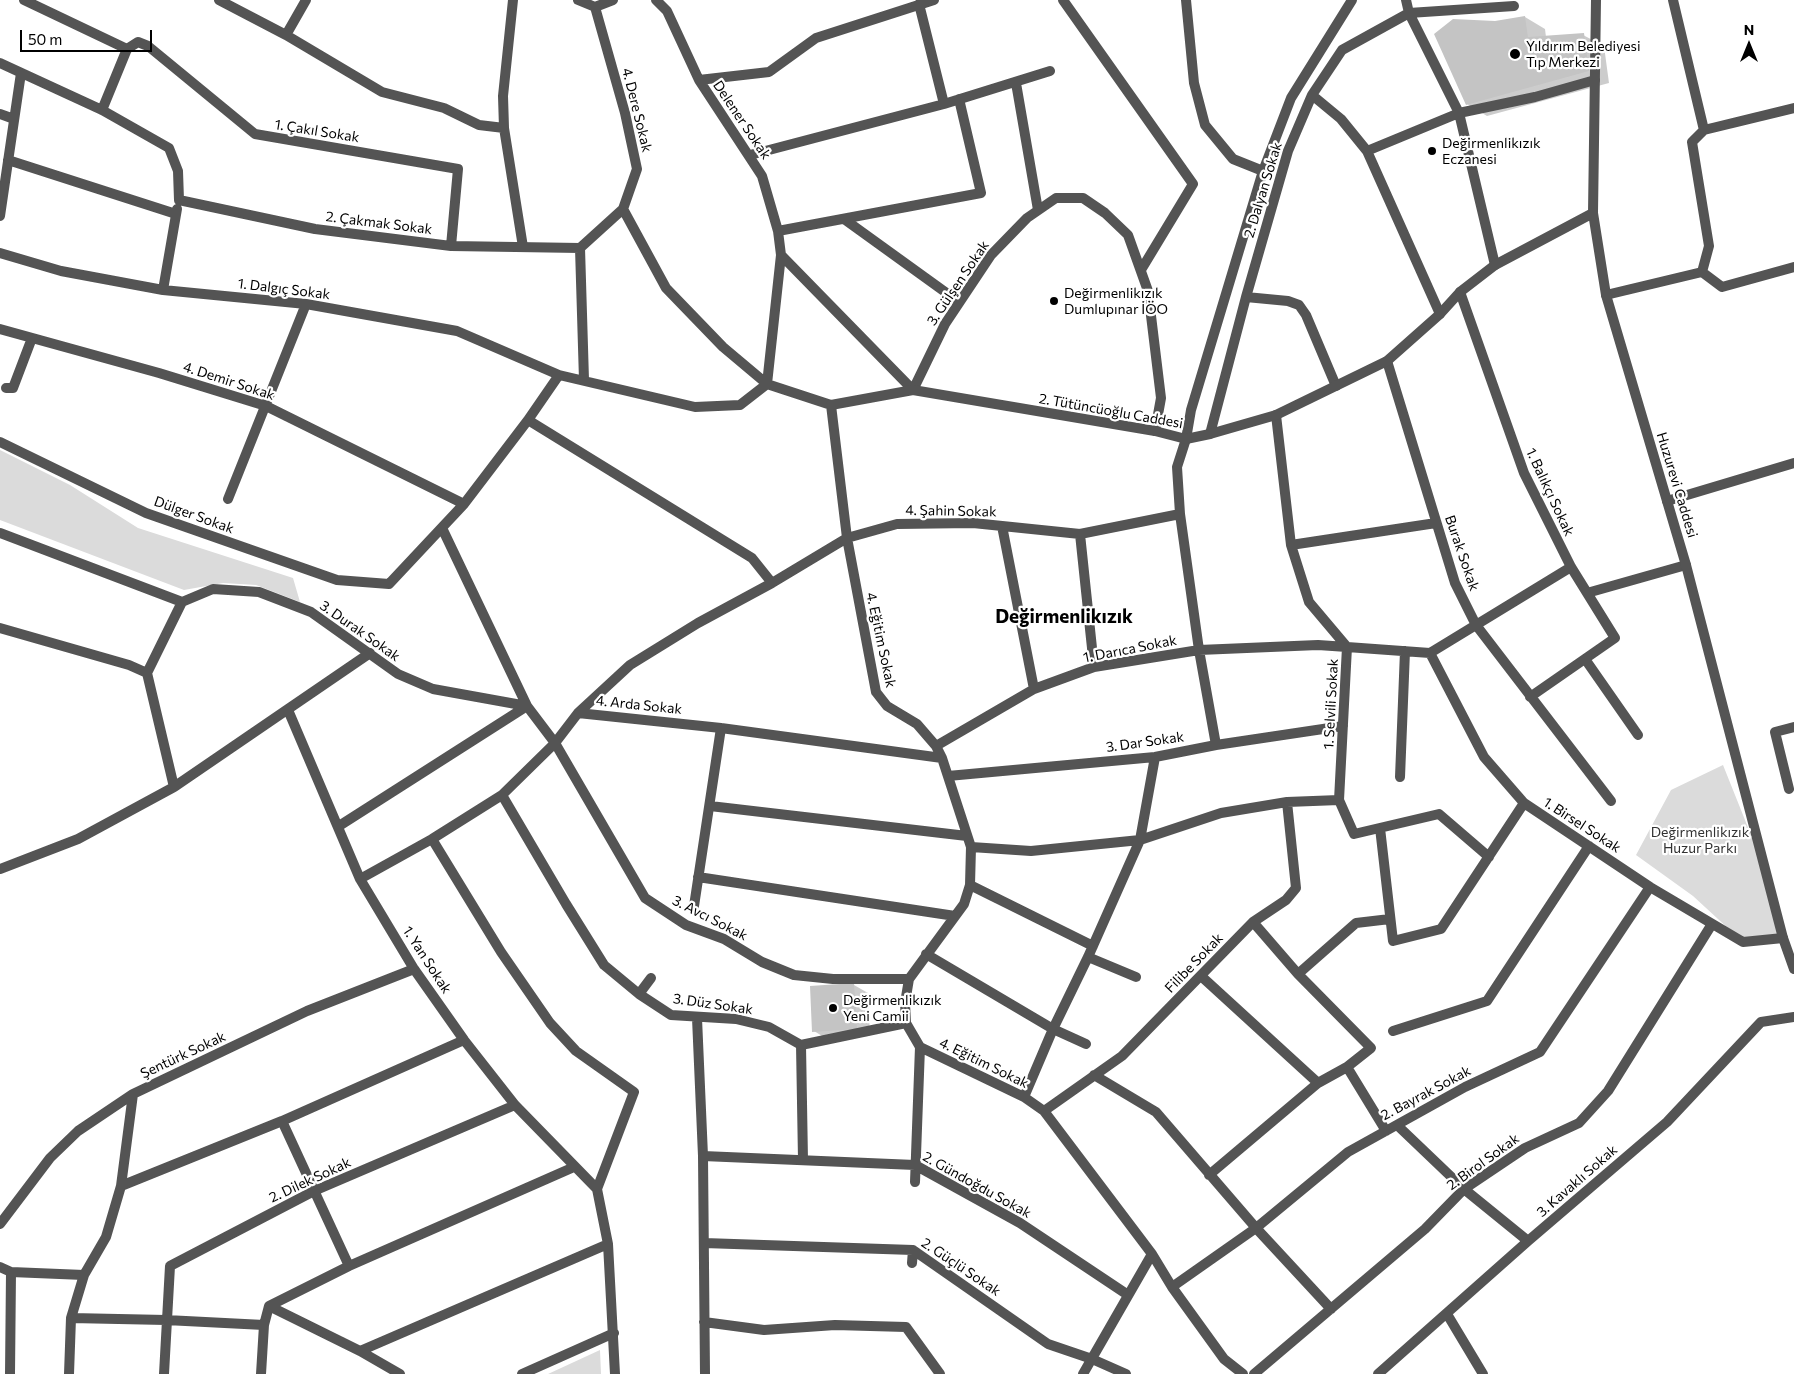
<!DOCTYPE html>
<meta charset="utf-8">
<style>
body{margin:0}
#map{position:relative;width:1794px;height:1374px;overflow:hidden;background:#fff;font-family:Commissioner,sans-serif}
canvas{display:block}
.north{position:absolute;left:1724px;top:20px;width:50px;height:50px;-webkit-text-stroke:4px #fff;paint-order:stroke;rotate:0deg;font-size:14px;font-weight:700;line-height:20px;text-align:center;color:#000}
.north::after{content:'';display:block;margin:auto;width:18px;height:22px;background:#000;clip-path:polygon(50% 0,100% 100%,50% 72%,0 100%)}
.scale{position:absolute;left:20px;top:30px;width:132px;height:22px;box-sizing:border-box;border:2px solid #000;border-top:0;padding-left:6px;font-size:15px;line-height:18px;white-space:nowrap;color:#000;-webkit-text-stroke:4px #fff;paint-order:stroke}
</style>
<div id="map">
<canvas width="1794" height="1374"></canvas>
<div class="north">N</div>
<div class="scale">50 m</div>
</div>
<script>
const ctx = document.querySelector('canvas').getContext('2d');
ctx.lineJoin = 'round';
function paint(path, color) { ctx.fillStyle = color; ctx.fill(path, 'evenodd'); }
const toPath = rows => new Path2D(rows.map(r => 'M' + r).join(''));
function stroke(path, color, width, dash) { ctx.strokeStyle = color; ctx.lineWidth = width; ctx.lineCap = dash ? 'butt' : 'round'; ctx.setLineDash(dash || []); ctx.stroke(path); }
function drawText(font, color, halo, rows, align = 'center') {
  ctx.font = font + ' Commissioner,sans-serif'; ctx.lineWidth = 4.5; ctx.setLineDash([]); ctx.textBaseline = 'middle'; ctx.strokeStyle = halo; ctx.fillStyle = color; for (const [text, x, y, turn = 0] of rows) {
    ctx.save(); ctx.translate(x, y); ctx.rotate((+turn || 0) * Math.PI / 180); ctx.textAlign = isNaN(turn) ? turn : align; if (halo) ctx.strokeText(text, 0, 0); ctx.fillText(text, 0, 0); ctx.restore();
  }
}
const green = toPath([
 [0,450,70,485,138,528,293,578,300,602,256,585,223,583,184,590,0,520],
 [1723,765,1767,875,1783,938,1743,942,1693,896,1636,855,1671,790],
 [600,1350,601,1374,548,1374]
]);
const shadow = toPath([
 [1525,17,1545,29,1546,37,1583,35,1604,46,1609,83,1487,116,1467,104,1495,22],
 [854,985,868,993,870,1036,827,1039,814,1031]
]);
const building = toPath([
 [1525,16,1528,37,1584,33,1589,71,1466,105,1434,34,1453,19,1495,21],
 [854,983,857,1029,812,1032,810,986]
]);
const minor = toPath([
 [24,0,127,49,138,42,148,46,255,134,458,169,451,246],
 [219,0,286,35,382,92,444,108,479,125,504,128,503,96,513,0],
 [578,0,595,7,613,0],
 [1063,0,1193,184,1141,270],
 [1186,0,1194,83,1205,125,1233,159,1263,171],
 [1673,0,1704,130,1692,142,1709,246,1702,272],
 [919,4,944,104],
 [286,35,306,0],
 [0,63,102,110,169,148,178,171,179,200,315,229,451,246,580,248],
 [699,80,769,72,816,38,934,0],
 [1016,83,1038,210],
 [1312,95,1341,119,1367,151,1440,314],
 [102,110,127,49],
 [0,114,14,119],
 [504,128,523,247],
 [1704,130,1794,108],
 [1367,151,1459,113,1535,97,1595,80],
 [750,155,944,104,1050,71],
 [8,160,176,214],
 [623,209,666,288,723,347,767,384,831,405,847,538,876,692,887,706,917,724,936,746,942,758,971,847,970,885,964,904,909,979,905,1003,906,1023,920,1047,1024,1097,1044,1111,1152,1254,1172,1287,1224,1359,1243,1374],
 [0,216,21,73],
 [844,219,959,302],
 [778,231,981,193,959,99],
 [0,253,61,271,163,290,306,304,457,331,559,375,695,407,740,405,767,384,781,255,778,231,762,176,699,80,667,11,656,0],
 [781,255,913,390,945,324,991,255,1027,218,1056,198,1083,198,1105,213,1128,235,1148,291,1161,398,1155,431],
 [1495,265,1459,113,1409,13,1514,6],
 [163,290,177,209],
 [1460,292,1524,473,1571,567,1615,638,1530,697],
 [1606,295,1702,272,1722,287,1794,267],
 [1246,297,1288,301,1299,305,1306,315,1336,386],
 [0,329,159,373,266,406,464,504],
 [1387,361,1455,583,1476,625,1611,801],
 [584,380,580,248,623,209,637,169,625,113,595,7],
 [6,388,13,388,32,338],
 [1276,415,1291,545,1309,602,1347,647],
 [528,420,752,558,772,583],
 [1210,434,1246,297,1288,151,1312,95,1342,50,1409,13,1406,0],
 [0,442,146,513,337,580,389,584,464,504,528,420,559,375],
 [228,499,306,304],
 [1667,501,1794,463],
 [1180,514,1199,650,1216,745],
 [1002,526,1034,689],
 [0,533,182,602],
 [1080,534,1094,667],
 [1291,545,1436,523],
 [1587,593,1686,565],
 [0,628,129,665,147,673,174,787],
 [1430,653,1484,757,1524,803,1650,887,1743,942,1783,938],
 [1585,659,1638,735],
 [147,673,182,602,213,589,259,592,311,612,398,674,433,689,527,706,555,743,645,898,686,925,724,939,762,962,794,975,833,979,909,979],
 [288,710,360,879,414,969,464,1040,515,1105,597,1189],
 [578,713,721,728,942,758],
 [936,746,1034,689,1094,667,1199,650,1318,645,1347,647],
 [948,776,1155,757,1216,745,1343,726],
 [1400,777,1405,651],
 [1789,789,1775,732,1794,727],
 [502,795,566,904,604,965,639,994,671,1015,736,1019,769,1027,801,1045,906,1023],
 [1339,800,1354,834,1439,814,1489,857],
 [710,806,967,836],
 [339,826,527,706,442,528],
 [1380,828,1393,941,1441,929,1524,803],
 [432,839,501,952,550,1023,576,1051,634,1092,597,1189,608,1244,615,1374],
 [971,847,1031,851,1140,840,1221,813,1287,802,1339,800,1347,647,1430,653,1571,567],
 [0,869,78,839,174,787,370,653],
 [698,877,955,916],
 [360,879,432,839,502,795,555,743,578,713,630,665,698,623,772,583,847,538,897,524,973,523,1080,534,1180,514,1177,467,1186,439,1191,410,1263,171,1291,98,1352,0],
 [970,885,1093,946],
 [694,906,721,728],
 [926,954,1053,1029,1086,1044],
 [1088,957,1136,977],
 [1298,974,1356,923,1390,919],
 [1201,976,1318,1083],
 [639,994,651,978],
 [697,1018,703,1156,705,1374],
 [1393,1031,1487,1001,1589,846],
 [801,1045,803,1160],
 [1347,1067,1386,1131],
 [1094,1075,1156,1112,1256,1228,1331,1309],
 [1024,1097,1053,1029,1088,957,1140,840,1155,757],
 [1044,1111,1122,1056,1253,922,1286,900,1296,888,1287,802],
 [282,1121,349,1266],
 [1397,1125,1464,1189,1528,1241],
 [703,1156,915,1165,1020,1223,1128,1295],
 [1209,1175,1318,1083,1347,1067,1371,1048,1298,974,1253,922],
 [915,1182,920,1047],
 [121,1186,282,1121,464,1040],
 [0,1224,50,1158,78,1131,133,1094],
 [704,1243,913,1250,1048,1344,1092,1359,1126,1374],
 [912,1263,913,1250],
 [0,1267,11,1272,84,1275,106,1237,121,1186,133,1094,307,1011,414,969],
 [1172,1287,1256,1228,1348,1152,1465,1087,1540,1052,1650,887],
 [269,1306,349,1266,574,1167],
 [1447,1314,1483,1374],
 [71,1318,166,1320,264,1325,269,1306,360,1351,400,1374],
 [704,1322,764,1330,835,1325,906,1327,940,1374],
 [360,1351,608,1244],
 [10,1374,11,1272],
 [69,1374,71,1318,84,1275],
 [164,1374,170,1266,314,1191,515,1105],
 [261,1374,264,1325],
 [522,1374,614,1333],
 [1083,1374,1152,1254],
 [1254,1374,1425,1229,1464,1189,1525,1148,1579,1123,1608,1091,1712,924],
 [1378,1374,1528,1241,1667,1122,1761,1022,1794,1017]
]);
const tertiary = toPath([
 [1596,0,1593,213,1606,295,1686,565,1783,938,1794,969],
 [831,405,913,390,1155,431,1186,439,1210,434,1276,415,1387,361,1440,314,1460,292,1495,265,1593,213]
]);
const markers = [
 [1515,54,6,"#000"],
 [1432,151,5,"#000"],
 [1054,301,5,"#000"],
 [833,1008,5,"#000"]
];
const poiNames = [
 ["Yıldırım Belediyesi",1526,46],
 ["Tıp Merkezi",1526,62],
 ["Değirmenlikızık",1442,143],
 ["Eczanesi",1442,159],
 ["Değirmenlikızık",1064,293],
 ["Dumlupınar İÖO",1064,309],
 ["Değirmenlikızık",843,1000],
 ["Yeni Camii",843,1016]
];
const streetNames = [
 ["4. Dere Sokak",637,110,76],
 ["Delener Sokak",742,120,56],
 ["1. Çakıl Sokak",317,131,9],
 ["2. Dalyan Sokak",1263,190,-73],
 ["2. Çakmak Sokak",379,223,7],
 ["3. Gülşen Sokak",958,283,-56],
 ["1. Dalgıç Sokak",284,289,7],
 ["4. Demir Sokak",229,381,18],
 ["2. Tütüncüoğlu Caddesi",1111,411,10],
 ["Huzurevi Caddesi",1677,485,73],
 ["1. Balıkçı Sokak",1550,492,65],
 ["4. Şahin Sokak",951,511,1],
 ["Dülger Sokak",194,515,20],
 ["Burak Sokak",1462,553,71],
 ["3. Durak Sokak",360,631,35],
 ["4. Eğitim Sokak",881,640,78],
 ["1. Darıca Sokak",1130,649,-11],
 ["1. Selvili Sokak",1331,704,-87],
 ["4. Arda Sokak",639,705,6],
 ["3. Dar Sokak",1145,742,-8],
 ["1. Birsel Sokak",1582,825,33],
 ["3. Avcı Sokak",710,918,27],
 ["1. Yan Sokak",427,960,57],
 ["Filibe Sokak",1194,963,-46],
 ["3. Düz Sokak",713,1004,8],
 ["Şentürk Sokak",183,1055,-25],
 ["4. Eğitim Sokak",984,1063,26],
 ["2. Bayrak Sokak",1426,1093,-28],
 ["2. Birol Sokak",1483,1162,-36],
 ["2. Dilek Sokak",310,1180,-25],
 ["3. Kavaklı Sokak",1577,1181,-41],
 ["2. Gündoğdu Sokak",977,1185,29],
 ["2. Güçlü Sokak",961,1267,34]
];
const parkNames = [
 ["Değirmenlikızık",1700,832],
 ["Huzur Parkı",1700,848]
];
const districtNames = [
 ["Değirmenlikızık",1064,617]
];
paint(green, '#dbdbdb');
paint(shadow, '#0003');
paint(building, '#c4c4c4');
stroke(minor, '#545454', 10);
stroke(tertiary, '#545454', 10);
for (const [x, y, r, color] of markers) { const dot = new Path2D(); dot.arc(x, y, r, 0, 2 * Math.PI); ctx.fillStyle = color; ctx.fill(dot); stroke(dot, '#fff', 2); }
drawText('14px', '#000', '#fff', poiNames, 'left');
drawText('14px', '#000', '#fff', streetNames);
drawText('14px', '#323232', '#fff', parkNames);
drawText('bold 19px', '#000', '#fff', districtNames);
</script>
